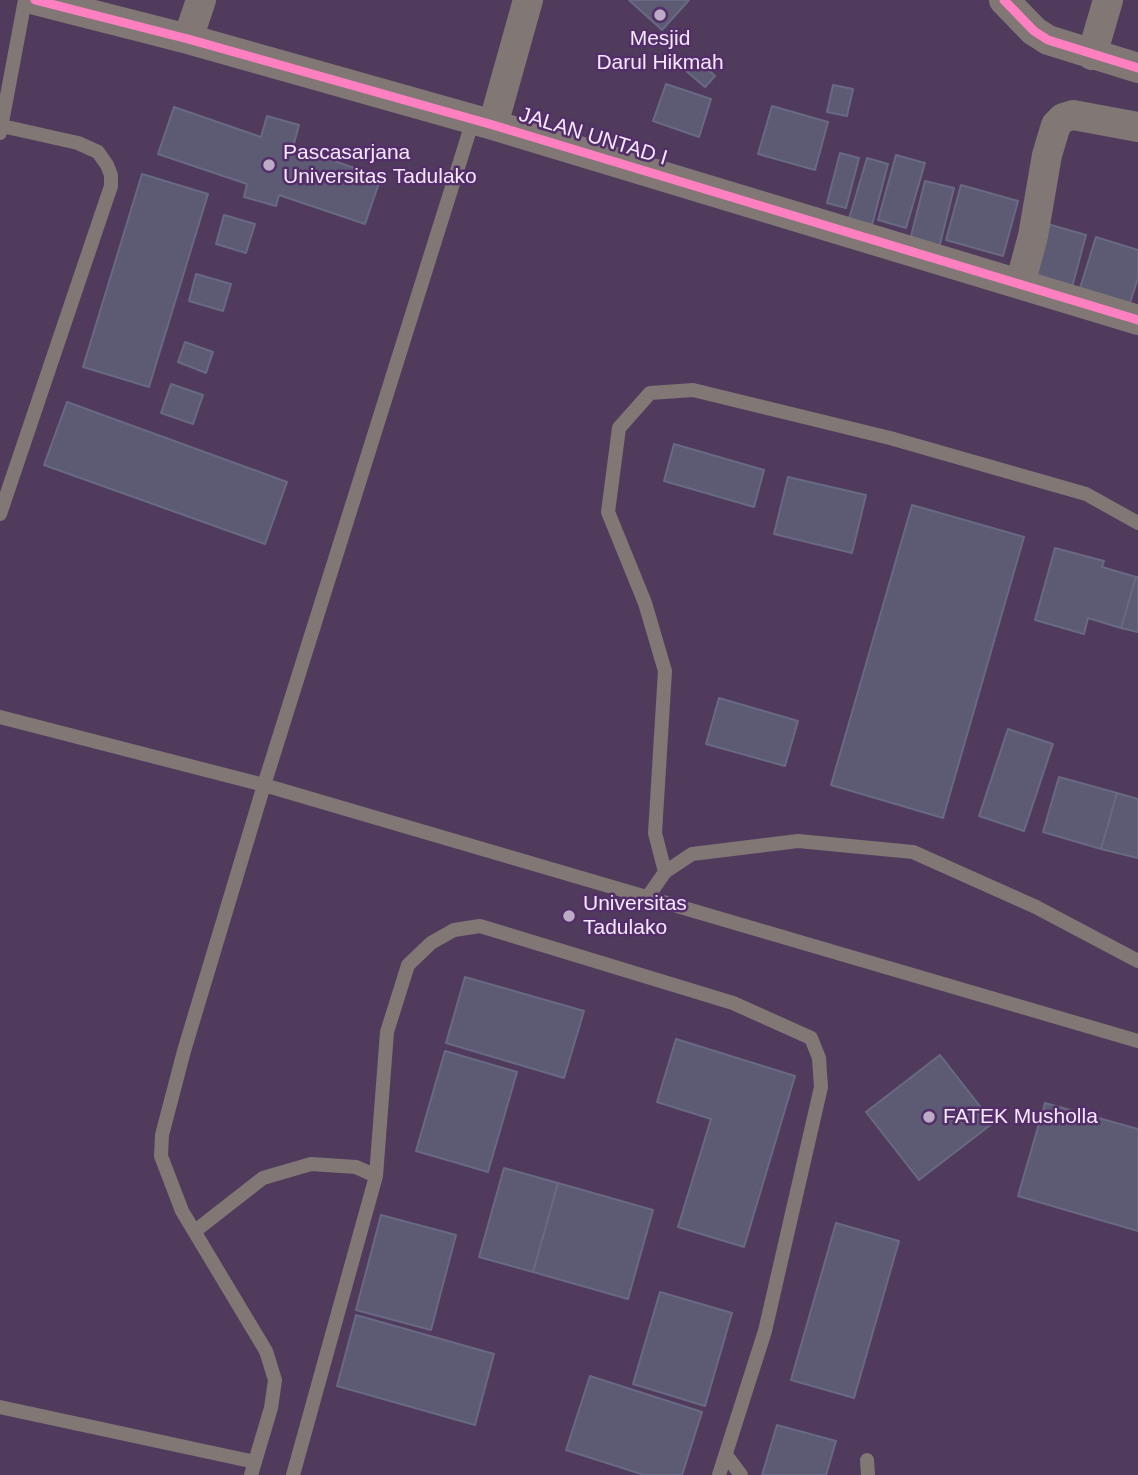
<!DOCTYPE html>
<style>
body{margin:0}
canvas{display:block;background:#503b5c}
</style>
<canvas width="1138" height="1475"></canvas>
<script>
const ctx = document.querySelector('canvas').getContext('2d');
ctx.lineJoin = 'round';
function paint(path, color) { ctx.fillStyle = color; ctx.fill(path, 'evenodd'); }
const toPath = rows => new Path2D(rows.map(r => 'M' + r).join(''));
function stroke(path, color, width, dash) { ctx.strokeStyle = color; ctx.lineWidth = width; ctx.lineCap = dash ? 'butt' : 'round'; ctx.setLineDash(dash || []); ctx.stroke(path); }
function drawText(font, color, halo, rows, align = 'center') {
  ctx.font = font + ' Helvetica,sans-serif'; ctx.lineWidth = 5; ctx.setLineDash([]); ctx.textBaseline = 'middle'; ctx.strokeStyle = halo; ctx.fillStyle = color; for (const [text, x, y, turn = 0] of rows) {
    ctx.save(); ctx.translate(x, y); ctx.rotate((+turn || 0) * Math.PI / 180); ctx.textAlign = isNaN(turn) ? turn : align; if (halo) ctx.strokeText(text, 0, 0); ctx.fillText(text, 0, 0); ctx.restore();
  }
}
const building = toPath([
 [629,0,689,0,662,30,629,0],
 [695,58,715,76,705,87,685,70,695,58],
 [666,84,711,99,699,137,653,121,666,84],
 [833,85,853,89,847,116,827,112,833,85],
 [772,106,828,122,815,170,758,154,772,106],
 [174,107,261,137,267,116,299,125,293,147,381,177,365,224,279,195,276,206,244,197,247,184,158,154,174,107],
 [840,153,859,158,846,208,827,203,840,153],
 [896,155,925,163,906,228,878,220,896,155],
 [867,158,888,164,872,225,849,219,867,158],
 [142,174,208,194,149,387,83,367,142,174],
 [925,181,954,188,939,248,910,240,925,181],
 [961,185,1018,201,1003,256,946,240,961,185],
 [224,215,255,224,246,253,216,244,224,215],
 [1044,223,1086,235,1071,291,1028,279,1044,223],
 [1096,237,1138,250,1138,278,1130,303,1080,288,1096,237],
 [196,274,231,284,223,311,189,301,196,274],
 [185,342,213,352,206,373,178,362,185,342],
 [171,384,203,395,193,424,161,413,171,384],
 [67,402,287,482,265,544,44,465,67,402],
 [674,444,764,470,754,507,664,481,674,444],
 [788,477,866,495,852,553,774,534,788,477],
 [912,505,1024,537,943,818,831,785,912,505],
 [1055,548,1104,561,1102,567,1136,577,1121,628,1088,618,1084,634,1035,620,1055,548],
 [1136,577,1138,577,1138,632,1121,628,1136,577],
 [719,698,798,721,785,766,706,744,719,698],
 [1008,729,1053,744,1024,831,979,816,1008,729],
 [1059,777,1117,793,1101,849,1043,832,1059,777],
 [1117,793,1138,799,1138,858,1101,849,1117,793],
 [465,977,584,1011,564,1078,446,1043,465,977],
 [676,1039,795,1076,744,1247,678,1227,711,1119,657,1102,676,1039],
 [445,1051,517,1072,488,1172,416,1151,445,1051],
 [940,1055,993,1123,919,1180,866,1112,940,1055],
 [1045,1103,1138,1129,1138,1231,1018,1196,1045,1103],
 [504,1168,558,1183,533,1272,479,1257,504,1168],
 [558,1183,653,1210,628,1299,533,1272,558,1183],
 [381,1215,456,1235,431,1330,356,1310,381,1215],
 [836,1223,899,1241,854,1398,791,1380,836,1223],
 [660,1292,732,1313,705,1406,633,1384,660,1292],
 [356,1315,494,1354,475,1425,337,1386,356,1315],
 [590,1376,702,1412,682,1475,644,1475,566,1450,590,1376],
 [777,1425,836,1441,826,1475,762,1475,777,1425]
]);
const lane = toPath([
 [0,133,25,0],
 [0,514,111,186,111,175,107,165,98,152,78,143,2,126],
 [0,717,264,785,1138,1041],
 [665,872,655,833,665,671,645,603,608,512,619,428,650,393,693,390,890,438,1086,494,1138,523],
 [647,898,665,872,692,854,798,841,913,852,1036,907,1138,961],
 [195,1231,263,1178,311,1164,356,1167,376,1176],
 [0,1407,255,1462],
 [726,1455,741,1475],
 [867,1460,868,1475],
 [251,1475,271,1408,275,1380,266,1351,182,1211,161,1156,162,1135,184,1051,264,785,473,120],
 [293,1475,376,1176,387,1032,408,965,431,943,454,930,480,926,733,1003,811,1038,819,1058,821,1087,765,1331,719,1475]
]);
const street = toPath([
 [35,0,188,39,493,125,1138,320],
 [1004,0,1034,31,1048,40,1138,68],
 [188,39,201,0],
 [1092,55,1108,0],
 [493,125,528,0],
 [1020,284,1033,236,1047,155,1056,125,1063,118,1073,115,1138,127]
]);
const cycleway = toPath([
 [35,0,188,39,493,125,1138,320],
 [1004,0,1034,31,1048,40,1138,68]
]);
const markers = [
 [660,15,7,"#bbabc5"],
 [269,165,7,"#bbabc5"],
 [569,916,7,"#bbabc5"],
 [929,1117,7,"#bbabc5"]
];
const poiNames = [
 ["Mesjid",660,39,"center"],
 ["Darul Hikmah",660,63,"center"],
 ["Pascasarjana",283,153],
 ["Universitas Tadulako",283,177],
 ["Universitas",583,904],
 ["Tadulako",583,928],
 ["FATEK Musholla",943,1117]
];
const streetNames = [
 ["JALAN UNTAD I",593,137,17]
];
paint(building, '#5c5b73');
stroke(building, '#686984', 2);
stroke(lane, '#817775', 14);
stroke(street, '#817775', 30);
stroke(cycleway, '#ff80c0', 9);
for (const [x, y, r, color] of markers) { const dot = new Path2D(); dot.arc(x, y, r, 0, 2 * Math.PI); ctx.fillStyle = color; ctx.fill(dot); stroke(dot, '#532e69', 2.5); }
drawText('21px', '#f5e8fe', '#532e69', poiNames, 'left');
drawText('21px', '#f5e8fe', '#532e69', streetNames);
</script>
